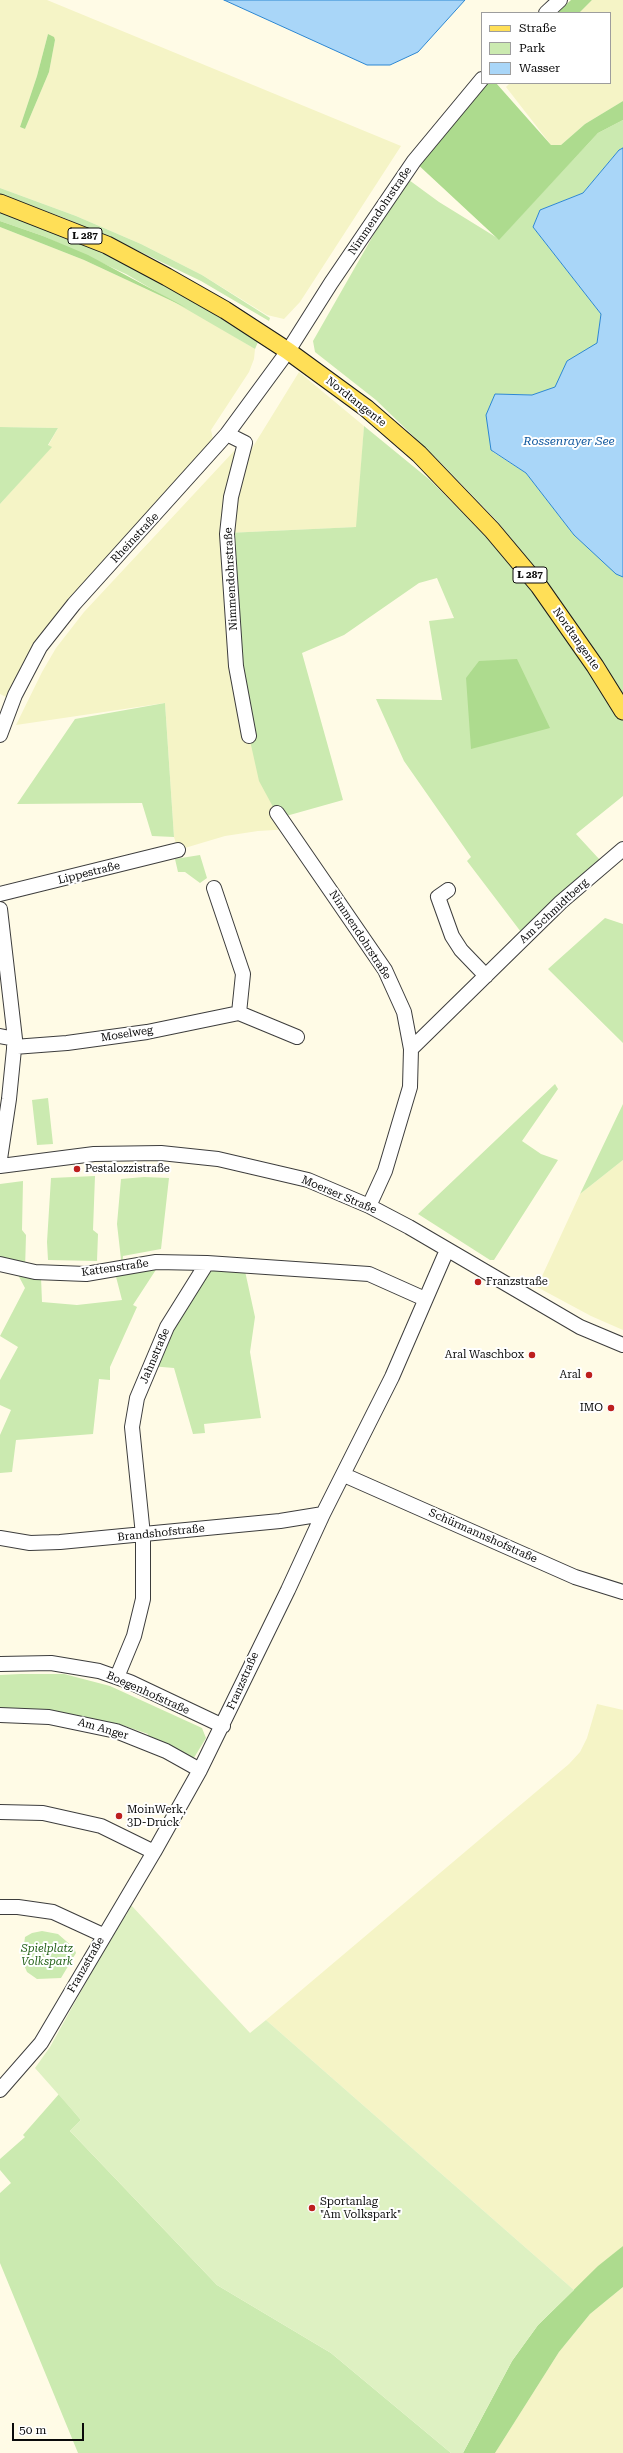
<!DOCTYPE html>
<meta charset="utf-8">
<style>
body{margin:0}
#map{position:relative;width:623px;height:2453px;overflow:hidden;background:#fffbe6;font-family:"Roboto Serif",serif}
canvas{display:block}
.legend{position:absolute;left:481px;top:12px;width:130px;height:72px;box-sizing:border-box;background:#fff;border:1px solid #9d9d9d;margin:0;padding:5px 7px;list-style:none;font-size:12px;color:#0a0a0a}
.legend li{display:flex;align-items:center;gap:8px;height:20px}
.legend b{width:20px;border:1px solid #9d9d9d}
.scale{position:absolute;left:12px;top:2423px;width:72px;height:18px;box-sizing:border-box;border:2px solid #0a0a0a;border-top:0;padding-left:5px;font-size:12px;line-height:14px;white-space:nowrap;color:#0a0a0a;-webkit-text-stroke:3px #fff;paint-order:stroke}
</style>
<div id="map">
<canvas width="623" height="2453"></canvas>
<ul class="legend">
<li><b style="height:5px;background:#ffdf57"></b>Straße</li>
<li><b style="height:11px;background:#cbeab0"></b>Park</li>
<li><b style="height:11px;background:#a9d6f8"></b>Wasser</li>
</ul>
<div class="scale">50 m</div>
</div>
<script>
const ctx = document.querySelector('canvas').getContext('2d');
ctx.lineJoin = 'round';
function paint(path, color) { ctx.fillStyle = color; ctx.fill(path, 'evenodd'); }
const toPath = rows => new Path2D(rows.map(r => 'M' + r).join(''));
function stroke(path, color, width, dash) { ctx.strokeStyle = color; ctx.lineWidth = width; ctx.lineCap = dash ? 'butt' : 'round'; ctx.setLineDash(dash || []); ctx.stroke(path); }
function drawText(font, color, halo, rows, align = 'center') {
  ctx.font = font + ' "Roboto Serif",serif'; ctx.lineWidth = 4; ctx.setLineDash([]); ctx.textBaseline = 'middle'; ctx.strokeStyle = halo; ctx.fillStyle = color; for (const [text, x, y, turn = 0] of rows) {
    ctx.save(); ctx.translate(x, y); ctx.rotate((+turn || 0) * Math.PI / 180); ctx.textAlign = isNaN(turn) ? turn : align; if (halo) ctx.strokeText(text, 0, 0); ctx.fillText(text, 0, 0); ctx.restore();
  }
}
const farmland = toPath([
 [0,0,47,0,401,146,300,302,284,319,267,315,202,275,141,244,76,216,0,188],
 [48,34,55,40,49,72,25,129,20,127,37,76],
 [592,0,623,0,623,101,585,124,561,145,551,145,506,87,510,83,610,83,610,13,579,13],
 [0,227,84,260,187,308,255,349,254,359,249,372,211,430,213,439,144,522,8,698,0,694,0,504,51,447,48,446,58,428,0,427],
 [299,372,364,426,357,527,227,533,232,607,291,829,258,831,225,836,178,850,174,837,165,703,16,725,42,672,56,648,84,612,234,451,246,458],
 [623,1160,623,1330,591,1316,537,1287,580,1194],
 [597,1704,623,1710,623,2246,574,2290,266,2020,569,1764,580,1752,587,1738],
 [623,2287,623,2453,495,2453,559,2352,590,2314]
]);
const green = toPath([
 [623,120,623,148,619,150,583,193,540,210,533,227,601,314,597,344,567,361,556,387,532,395,495,394,493,452,526,473,574,535,623,577,623,796,576,834,600,860,521,932,467,861,471,857,404,761,376,699,442,700,429,621,454,618,437,578,419,583,344,635,302,653,343,800,279,818,259,781,249,736,227,533,356,527,364,426,430,480,485,536,530,589,539,586,545,580,497,521,442,464,376,400,315,352,313,341,386,213,409,180,439,202,499,239,598,133],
 [0,188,76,216,141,244,202,275,270,318,269,321,201,281,124,244,67,219,0,194],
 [0,212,75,240,134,268,192,300,258,342,255,349,126,274,43,236,0,221],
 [0,427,58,428,48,445,52,447,0,504],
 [165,703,174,837,152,836,142,803,17,804,75,719],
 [200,855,207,878,200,883,185,872,178,872,175,859],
 [605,918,623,924,623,1043,548,969],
 [555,1084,558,1089,522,1141,541,1154,558,1160,494,1260,490,1260,418,1214],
 [48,1098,53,1144,37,1145,32,1100],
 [623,1104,623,1160,580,1194],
 [95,1176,93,1230,98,1234,97,1261,48,1260,47,1242,51,1178],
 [144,1177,169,1178,161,1249,123,1256,122,1268,161,1262,133,1305,137,1307,110,1367,110,1380,99,1379,93,1434,16,1440,12,1472,0,1473,0,1435,11,1410,0,1405,0,1380,18,1347,0,1336,25,1288,17,1273,41,1277,42,1302,77,1305,122,1300,114,1269,122,1268,117,1224,121,1179],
 [23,1181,22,1230,26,1235,25,1270,0,1261,0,1184],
 [204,1268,245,1271,255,1317,250,1352,261,1418,204,1424,205,1433,193,1434,174,1368,150,1366],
 [21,1674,64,1674,110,1686,202,1728,206,1738,192,1761,146,1738,148,1734,122,1725,120,1729,0,1711,0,1675],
 [42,1931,58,1934,74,1948,76,1953,61,1978,37,1979,27,1972,24,1965,22,1959,25,1937,32,1933],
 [59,2094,81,2120,70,2131,217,2285,331,2353,451,2453,78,2453,0,2263,0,2193,11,2183,0,2170,0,2159,25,2137,23,2135]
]);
const forest = toPath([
 [571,0,592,0,579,13,557,13],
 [48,34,54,37,55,40,49,72,25,129,20,127,37,76],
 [482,83,496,83,551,145,561,145,585,124,623,101,623,120,598,133,499,240,414,161],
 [0,221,43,236,88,255,187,308,84,260,0,227],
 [517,659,550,728,471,749,466,678,479,661],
 [623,2246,623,2287,590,2314,559,2352,495,2453,463,2453,512,2361,538,2325,598,2266]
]);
const pitch = toPath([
 [131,1905,250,2033,266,2020,574,2290,538,2325,512,2361,463,2453,451,2453,331,2353,217,2285,70,2131,81,2120,35,2068,50,2047,125,1912,126,1916]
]);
const water = toPath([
 [224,0,465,0,418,52,390,65,367,65,224,0],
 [623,148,623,577,616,574,574,535,526,473,491,450,486,415,495,394,532,395,555,387,567,361,597,343,601,314,533,227,540,210,583,193,619,150,623,148]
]);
const minor = toPath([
 [546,13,560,0],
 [227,434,245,443,231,497,227,534,236,666,249,736],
 [0,735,15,695,40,647,74,604,227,434,288,351,331,283,414,161,482,79],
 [277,813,385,970,404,1012,411,1049,410,1087,385,1171,369,1206],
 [214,888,243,974,239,1013],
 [448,890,438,897,452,936,461,950,486,976],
 [0,894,178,850],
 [0,909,15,1039,9,1099,0,1159],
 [0,1036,15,1039],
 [14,1047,67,1043,147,1032,239,1013,297,1037],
 [411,1049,561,902,623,849],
 [0,1166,94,1154,161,1153,218,1159,308,1180,369,1206,409,1227,580,1327,623,1345],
 [0,1264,35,1272,86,1274,156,1262,207,1263],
 [344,1475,575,1577,623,1592],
 [0,1538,30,1543,60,1542,280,1521,323,1514],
 [0,1664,51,1663,99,1671,130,1682,223,1726],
 [117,1677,134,1636,143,1599,143,1535,132,1427,137,1398,167,1327,207,1263,369,1274,425,1299],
 [0,1715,49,1717,116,1731,166,1751,200,1770],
 [0,1812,43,1813,101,1826,154,1852],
 [0,1907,18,1907,53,1912,103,1935],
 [0,2090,41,2043,154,1852,200,1770,288,1590,323,1514,392,1377,447,1250]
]);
const major = toPath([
 [0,203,107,245,167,277,225,310,288,351,366,408,419,454,492,530,539,586,595,666,623,711]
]);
const markers = [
 [77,1169,4,"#bd1f1e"],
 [478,1282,4,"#bd1f1e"],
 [532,1355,4,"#bd1f1e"],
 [589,1375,4,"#bd1f1e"],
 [611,1408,4,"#bd1f1e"],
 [119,1816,4,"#bd1f1e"],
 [312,2208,4,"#bd1f1e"]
];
const shields = [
 [85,236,34],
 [530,575,34]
];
const shieldNames = [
 ["L 287",85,236],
 ["L 287",530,575]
];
const streetNames = [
 ["Nimmendohrstraße",380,211,-56],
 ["Nordtangente",356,402,38],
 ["Rheinstraße",135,538,-47],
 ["Nimmendohrstraße",231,579,-93],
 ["Nordtangente",576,639,55],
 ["Lippestraße",89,873,-14],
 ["Am Schmidtberg",554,911,-43],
 ["Nimmendohrstraße",360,935,57],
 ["Moselweg",127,1034,-9],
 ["Moerser Straße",339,1195,23],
 ["Kattenstraße",115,1268,-8],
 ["Jahnstraße",155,1356,-67],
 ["Brandshofstraße",161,1533,-6],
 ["Schürmannshofstraße",483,1536,24],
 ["Franzstraße",243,1681,-66],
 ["Boegenhofstraße",148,1693,24],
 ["Am Anger",103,1729,16],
 ["Franzstraße",86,1965,-60]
];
const poiNames = [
 ["Pestalozzistraße",85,1169],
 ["Franzstraße",486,1282],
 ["Aral Waschbox",524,1355,"right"],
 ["Aral",581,1375,"right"],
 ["IMO",603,1408,"right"],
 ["MoinWerk,",127,1810],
 ["3D-Druck",127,1823],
 ["Sportanlag",320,2202],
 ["\"Am Volkspark\"",320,2215]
];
const parkNames = [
 ["Spielplatz",47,1949],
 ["Volkspark",47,1962]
];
const waterNames = [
 ["Rossenrayer See",569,441]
];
paint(farmland, '#f5f4c6');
paint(green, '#cbeab0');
paint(forest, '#addb8e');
paint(pitch, '#def1c2');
paint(water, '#a9d6f8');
stroke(water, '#2d87d2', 1);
stroke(minor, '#3d3d3d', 16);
stroke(major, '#1b1b1b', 19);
stroke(minor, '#fff', 14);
stroke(major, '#ffdf57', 17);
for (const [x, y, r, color] of markers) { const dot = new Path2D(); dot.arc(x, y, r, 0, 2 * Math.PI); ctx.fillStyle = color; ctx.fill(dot); stroke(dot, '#fff', 1.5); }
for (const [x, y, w] of shields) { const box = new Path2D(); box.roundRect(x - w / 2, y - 8, w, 16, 3); ctx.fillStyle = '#fff'; ctx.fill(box); stroke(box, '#0a0a0a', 1); }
drawText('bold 10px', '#0a0a0a', null, shieldNames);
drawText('11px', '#0a0a0a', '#fff', streetNames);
drawText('11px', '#0a0a0a', '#fff', poiNames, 'left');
drawText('italic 11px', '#246219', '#fff', parkNames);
drawText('italic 12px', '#10589e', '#fff', waterNames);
</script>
